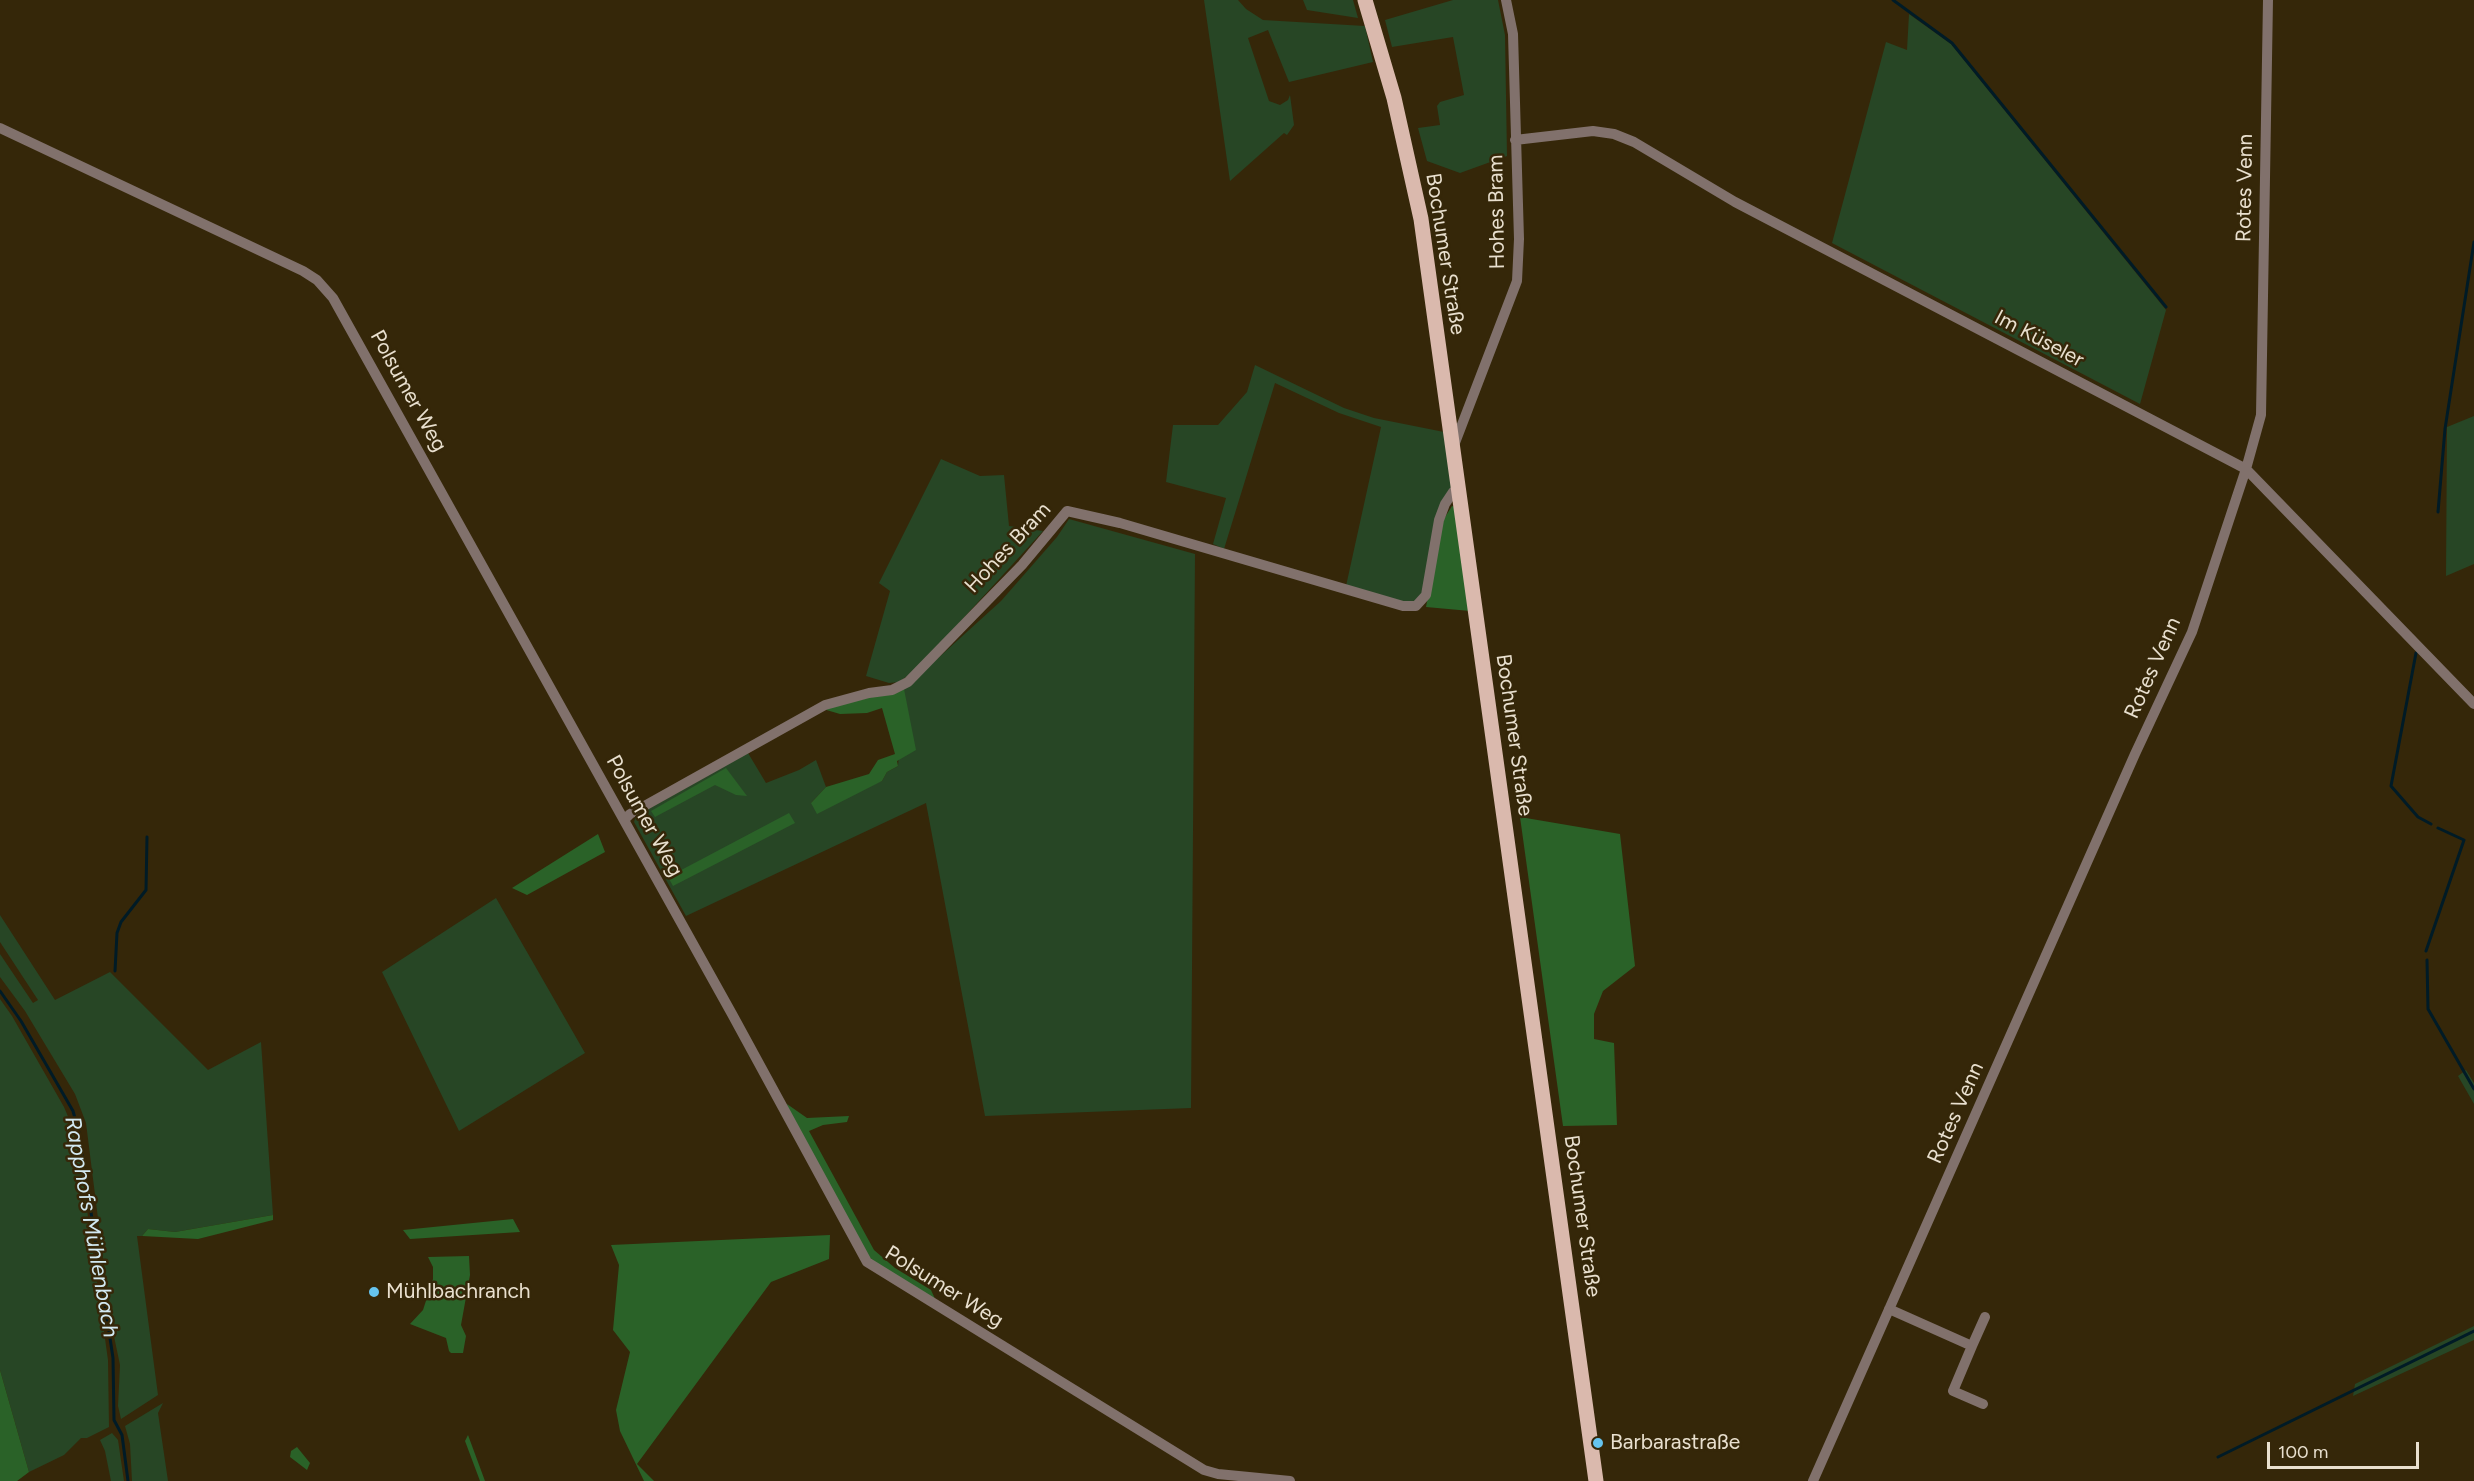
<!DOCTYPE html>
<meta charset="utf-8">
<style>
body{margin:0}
#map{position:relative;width:2474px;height:1481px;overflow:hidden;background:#352709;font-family:Figtree,sans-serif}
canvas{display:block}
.scale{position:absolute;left:2267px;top:1442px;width:152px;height:27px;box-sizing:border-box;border:3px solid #e9e0cf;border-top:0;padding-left:8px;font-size:18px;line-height:21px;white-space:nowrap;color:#e9e0cf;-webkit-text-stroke:4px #352709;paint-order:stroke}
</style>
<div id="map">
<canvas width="2474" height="1481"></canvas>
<div class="scale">100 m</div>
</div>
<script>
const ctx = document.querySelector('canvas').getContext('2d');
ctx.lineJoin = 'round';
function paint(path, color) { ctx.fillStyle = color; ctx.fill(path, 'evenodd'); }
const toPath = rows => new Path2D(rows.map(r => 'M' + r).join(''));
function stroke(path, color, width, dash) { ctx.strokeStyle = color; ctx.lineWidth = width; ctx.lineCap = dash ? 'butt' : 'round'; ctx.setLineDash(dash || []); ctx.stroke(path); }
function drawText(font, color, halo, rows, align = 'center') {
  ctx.font = font + ' Figtree,sans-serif'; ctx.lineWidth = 5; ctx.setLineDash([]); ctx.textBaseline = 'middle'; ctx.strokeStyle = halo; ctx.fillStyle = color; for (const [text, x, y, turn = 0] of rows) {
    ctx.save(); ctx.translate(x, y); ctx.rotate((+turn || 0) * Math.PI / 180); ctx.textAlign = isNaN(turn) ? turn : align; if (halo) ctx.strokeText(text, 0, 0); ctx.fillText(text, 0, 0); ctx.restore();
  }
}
const green = toPath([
 [1204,0,1238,0,1246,9,1263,20,1365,26,1373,62,1289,82,1268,30,1248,38,1269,101,1280,105,1288,100,1290,95,1294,125,1287,135,1284,133,1230,181],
 [1303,0,1353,0,1358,18,1307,10],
 [1453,0,1498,0,1505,35,1507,156,1460,173,1427,161,1418,128,1440,125,1437,106,1440,102,1464,95,1453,37,1392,47,1385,20],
 [1909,14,1951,44,2166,310,2140,404,1832,243,1886,42,1907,50],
 [1255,365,1344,408,1374,418,1444,432,1453,488,1424,593,1414,602,1403,603,1346,586,1381,427,1339,413,1275,383,1224,549,1213,544,1226,498,1166,482,1173,425,1218,425,1247,392],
 [2474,416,2474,564,2446,576,2447,427],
 [941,459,980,476,1004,475,1009,526,1043,531,916,670,899,682,889,683,866,676,890,591,879,583],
 [1069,519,1195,554,1191,1108,985,1116,926,803,686,916,634,822,636,816,748,753,766,783,799,770,816,760,826,787,811,803,882,781,887,772,898,766,904,689,1001,601,1057,537],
 [496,898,585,1053,459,1131,382,972],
 [0,915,55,1000,110,972,208,1070,261,1042,273,1215,175,1232,148,1229,142,1236,137,1236,158,1395,121,1419,118,1406,120,1365,111,1322,86,1123,75,1094,25,1011,0,977,0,954,33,1003,38,1000,0,942],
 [0,999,12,1016,64,1107,72,1126,81,1167,108,1360,109,1427,87,1438,81,1438,64,1455,29,1472,0,1370],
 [2466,1070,2474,1083,2474,1104,2458,1076],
 [2474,1326,2474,1340,2353,1396,2355,1384],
 [163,1403,158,1413,168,1481,132,1481,130,1444,125,1426],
 [112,1433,118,1440,124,1481,111,1481,105,1451,100,1440]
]);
const forest = toPath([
 [1452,506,1456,507,1470,611,1426,607,1442,522],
 [904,689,916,750,897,761,898,766,887,772,882,781,817,814,811,803,826,787,869,774,878,760,895,754,882,708,867,713,840,714,823,709],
 [726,768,747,796,736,795,715,785,655,817,651,811],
 [789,813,795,823,673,886,668,877],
 [1520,817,1620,834,1635,966,1603,991,1594,1014,1594,1039,1614,1043,1617,1125,1563,1126],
 [598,834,605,852,527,895,512,888],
 [787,1104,807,1118,849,1116,847,1122,823,1125,809,1131,874,1250,895,1268,931,1290,936,1301,881,1268,865,1253,791,1121],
 [273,1215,273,1220,198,1239,142,1236,148,1229,175,1232],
 [513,1219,520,1232,410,1239,403,1230],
 [830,1235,829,1259,771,1282,637,1464,654,1481,644,1481,620,1431,616,1410,630,1352,613,1330,619,1265,611,1245],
 [469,1256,470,1275,461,1325,466,1336,463,1353,451,1353,449,1351,446,1338,410,1324,423,1310,433,1279,433,1267,428,1257],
 [0,1370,29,1472,17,1481,0,1481],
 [468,1435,485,1481,480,1481,465,1441],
 [297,1447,310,1463,307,1470,290,1457,291,1451]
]);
const stream = toPath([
 [1893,0,1952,43,2166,307],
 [2438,512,2445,429,2474,242],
 [2416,653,2391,786,2418,817,2431,824],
 [2426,951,2464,840,2438,828],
 [2427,960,2428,1009,2474,1089],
 [115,971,117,933,121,922,146,890,147,837],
 [0,991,21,1021,73,1111,79,1133,113,1358,114,1420,122,1435,128,1481],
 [2218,1457,2474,1331]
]);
const minor = toPath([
 [0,128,303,271,317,280,333,298,732,1014,867,1262,1204,1470,1218,1474,1290,1481],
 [1515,140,1593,131,1614,134,1634,142,1735,202,2246,469,2474,704],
 [1453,448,1517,281,1519,239,1513,34,1506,0],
 [624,820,630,814,825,705,869,693,892,690,908,682,1022,565,1067,511,1120,523,1403,606,1416,606,1426,595,1439,520,1445,504,1453,492,1459,489],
 [1889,1309,1972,1346,1953,1391,1983,1404],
 [1972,1346,1985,1317],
 [1813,1481,2135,754,2192,632,2246,469,2261,415,2268,0]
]);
const primary = toPath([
 [1365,0,1394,98,1421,219,1596,1481]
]);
const markers = [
 [374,1292,6,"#66c4ef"],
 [1598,1443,6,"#66c4ef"]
];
const streetNames = [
 ["Rotes Venn",2245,188,-89],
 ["Hohes Bram",1497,212,-91],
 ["Bochumer Straße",1445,254,81],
 ["Im Küseler",2039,339,28],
 ["Polsumer Weg",408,391,61],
 ["Hohes Bram",1008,548,-47],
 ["Rotes Venn",2153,668,-66],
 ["Bochumer Straße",1514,735,82],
 ["Polsumer Weg",644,816,61],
 ["Rotes Venn",1956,1113,-66],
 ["Bochumer Straße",1582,1216,82],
 ["Polsumer Weg",944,1287,32]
];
const poiNames = [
 ["Mühlbachranch",386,1292],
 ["Barbarastraße",1610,1443]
];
const waterNames = [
 ["Rapphofs Mühlenbach",91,1227,80]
];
paint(green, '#274625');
paint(forest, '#2a6228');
stroke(stream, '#001b26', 3);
stroke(minor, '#81716c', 10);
stroke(primary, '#dab9ad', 15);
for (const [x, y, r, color] of markers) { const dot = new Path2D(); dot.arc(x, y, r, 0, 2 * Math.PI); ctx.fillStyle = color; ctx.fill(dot); stroke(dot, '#352709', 2); }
drawText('21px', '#e9e0cf', '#352709', streetNames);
drawText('21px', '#e9e0cf', '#352709', poiNames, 'left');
drawText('italic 22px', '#d2e9f2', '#352709', waterNames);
</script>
